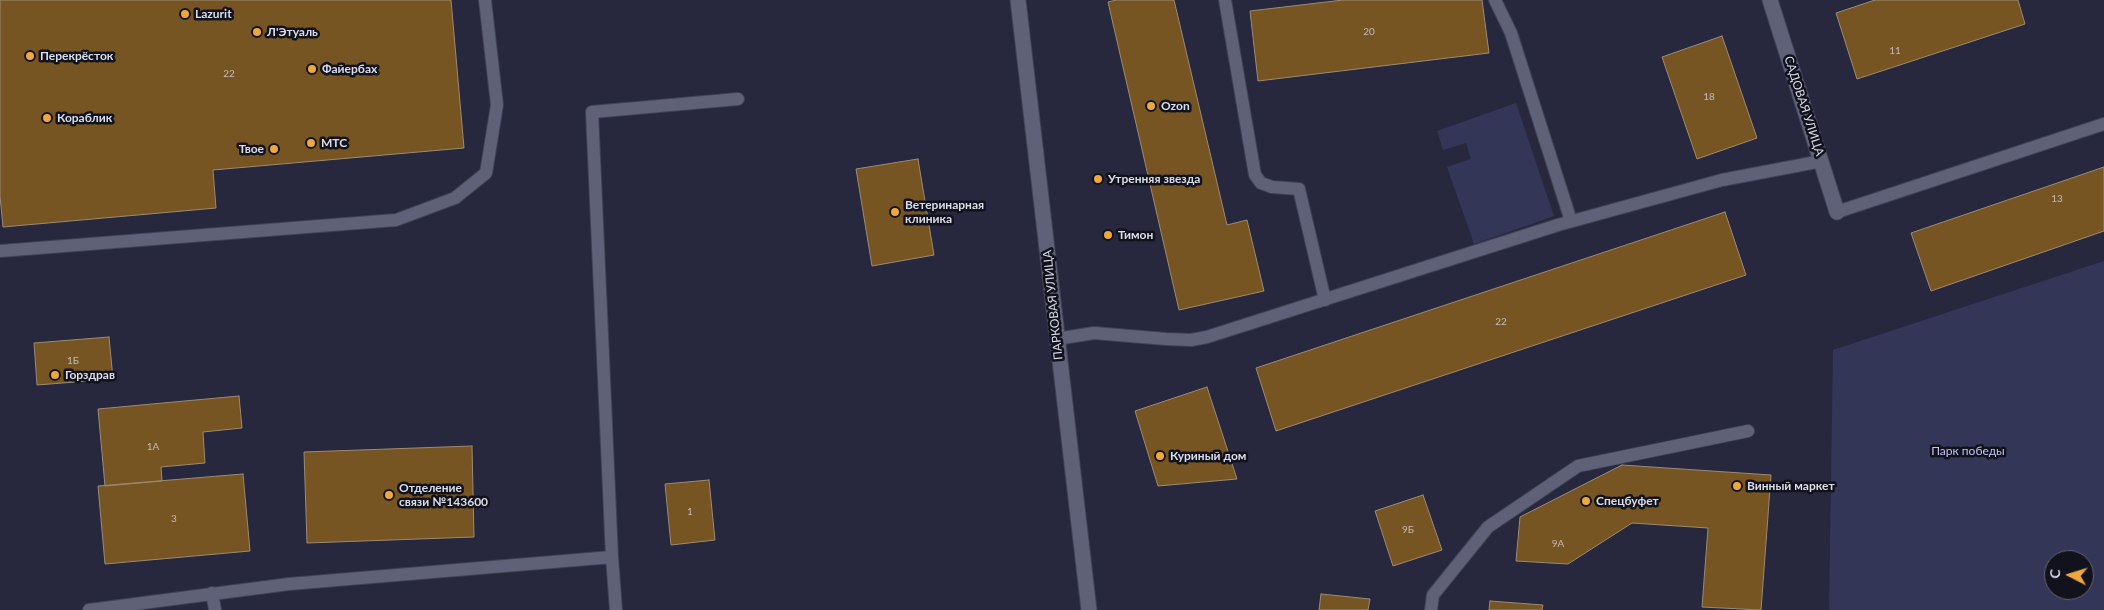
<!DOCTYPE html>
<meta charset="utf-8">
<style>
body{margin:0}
#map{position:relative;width:2104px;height:610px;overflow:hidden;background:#27283e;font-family:Lato,sans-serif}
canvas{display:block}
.north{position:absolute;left:2044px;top:550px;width:50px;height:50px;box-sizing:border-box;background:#11121c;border:1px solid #61636e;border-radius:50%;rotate:275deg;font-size:14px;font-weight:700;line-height:20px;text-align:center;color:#dadcea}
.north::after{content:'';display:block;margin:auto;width:18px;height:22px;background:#eea83c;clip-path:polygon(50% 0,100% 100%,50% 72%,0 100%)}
</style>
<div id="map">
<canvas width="2104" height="610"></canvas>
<div class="north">С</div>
</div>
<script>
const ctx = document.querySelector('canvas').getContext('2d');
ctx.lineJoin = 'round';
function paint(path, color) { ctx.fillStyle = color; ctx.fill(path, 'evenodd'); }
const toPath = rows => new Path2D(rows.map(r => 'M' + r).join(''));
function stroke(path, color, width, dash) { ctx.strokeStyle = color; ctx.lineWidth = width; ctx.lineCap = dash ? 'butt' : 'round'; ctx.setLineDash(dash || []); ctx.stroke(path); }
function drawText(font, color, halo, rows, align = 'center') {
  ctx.font = font + ' Lato,sans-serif'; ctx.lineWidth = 5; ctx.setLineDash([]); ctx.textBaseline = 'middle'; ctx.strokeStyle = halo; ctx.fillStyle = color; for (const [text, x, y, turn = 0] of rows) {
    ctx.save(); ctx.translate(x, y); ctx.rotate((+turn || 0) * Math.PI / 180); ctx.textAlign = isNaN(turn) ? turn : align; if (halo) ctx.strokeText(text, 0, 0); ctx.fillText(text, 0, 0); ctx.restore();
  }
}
const green = toPath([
 [1516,103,1554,216,1474,244,1447,167,1471,159,1466,143,1443,150,1437,131],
 [2104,261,2104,610,1829,610,1833,350],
 [2054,560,2084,560,2084,590,2054,590]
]);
const building = toPath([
 [0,0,451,0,464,148,213,170,216,208,3,227,0,196,0,0],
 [1116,0,1174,0,1227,225,1247,220,1264,291,1179,310,1108,2,1116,0],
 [1343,0,1482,0,1489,53,1258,81,1250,11,1343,0],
 [1875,0,2018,0,2025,24,1857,79,1836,13,1875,0],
 [1722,36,1757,138,1697,159,1662,57,1722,36],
 [918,159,934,255,872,266,856,169,918,159],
 [2104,167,2104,231,1931,291,1911,233,2104,167],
 [1725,212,1746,275,1276,431,1256,368,1725,212],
 [109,337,113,379,37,385,34,343,109,337],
 [1207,387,1237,479,1158,486,1135,411,1207,387],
 [239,396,242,428,203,432,205,463,161,467,162,481,105,486,98,409,239,396],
 [472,446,474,537,307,543,304,452,472,446],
 [1622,465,1771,475,1761,610,1702,607,1708,528,1632,523,1568,564,1516,561,1520,517,1622,465],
 [243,474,250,551,105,564,98,486,243,474],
 [709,480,715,540,671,545,665,484,709,480],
 [1423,495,1442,550,1393,566,1375,511,1423,495],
 [1321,594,1370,599,1368,610,1319,610,1321,594],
 [1490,601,1543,605,1542,610,1489,610,1490,601]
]);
const lane = toPath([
 [1225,0,1255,175,1261,183,1272,187,1299,189,1325,300],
 [1495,0,1511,33,1571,221],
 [1837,212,2104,124],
 [0,251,396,220,455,198,486,173,497,105,485,0],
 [1056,339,1094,333,1166,339,1191,340,1207,337,1558,225,1722,180,1822,161],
 [212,593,215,610],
 [89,610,289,584,612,557],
 [616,610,612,557,592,112,738,99],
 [1431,610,1433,595,1488,527,1578,466,1748,431]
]);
const street = toPath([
 [1018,0,1089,610],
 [1770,0,1837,212]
]);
const markers = [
 [185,14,5,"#eea83c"],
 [257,32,5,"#eea83c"],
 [30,56,5,"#eea83c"],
 [312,69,5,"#eea83c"],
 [1151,106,5,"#eea83c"],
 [47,118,5,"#eea83c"],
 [311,143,5,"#eea83c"],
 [274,149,5,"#eea83c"],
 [1098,179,5,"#eea83c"],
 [895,212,5,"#eea83c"],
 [1108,235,5,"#eea83c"],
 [55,375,5,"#eea83c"],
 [1160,456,5,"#eea83c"],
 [1737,486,5,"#eea83c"],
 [389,495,5,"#eea83c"],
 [1586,501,5,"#eea83c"]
];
const numberNames = [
 ["20",1369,32],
 ["11",1895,51],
 ["22",229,74],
 ["18",1709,97],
 ["13",2057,199],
 ["22",1501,322],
 ["1Б",73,361],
 ["1А",153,447],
 ["1",690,512],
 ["3",174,519],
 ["9Б",1408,530],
 ["9А",1558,544]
];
const poiNames = [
 ["Lazurit",195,14],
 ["Л'Этуаль",267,32],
 ["Перекрёсток",40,56],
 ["Файербах",322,69],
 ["Ozon",1161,106],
 ["Кораблик",57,118],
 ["МТС",321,143],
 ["Твое",264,149,"right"],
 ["Утренняя звезда",1108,179],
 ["Ветеринарная",905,205],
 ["клиника",905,219],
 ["Тимон",1118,235],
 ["Горздрав",65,375],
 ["Куриный дом",1170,456],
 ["Винный маркет",1747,486],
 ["Отделение",399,488],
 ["связи №143600",399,502],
 ["Спецбуфет",1596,501]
];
const streetNames = [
 ["САДОВАЯ УЛИЦА",1804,106,72],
 ["ПАРКОВАЯ УЛИЦА",1053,305,-96]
];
const parkNames = [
 ["Парк победы",1968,451]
];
paint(green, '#343658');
paint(building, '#775523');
stroke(building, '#9c8a74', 1);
stroke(lane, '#404254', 14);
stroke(street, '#404254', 17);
stroke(lane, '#5f6179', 12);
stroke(street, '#5f6179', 15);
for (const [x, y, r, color] of markers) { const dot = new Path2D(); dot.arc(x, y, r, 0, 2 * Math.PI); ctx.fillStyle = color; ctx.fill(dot); stroke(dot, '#11121c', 2); }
drawText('10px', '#c1bab8', null, numberNames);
drawText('bold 12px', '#dadcea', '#11121c', poiNames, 'left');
drawText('12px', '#dadcea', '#11121c', streetNames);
drawText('12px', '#c0c4f3', '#11121c', parkNames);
</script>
